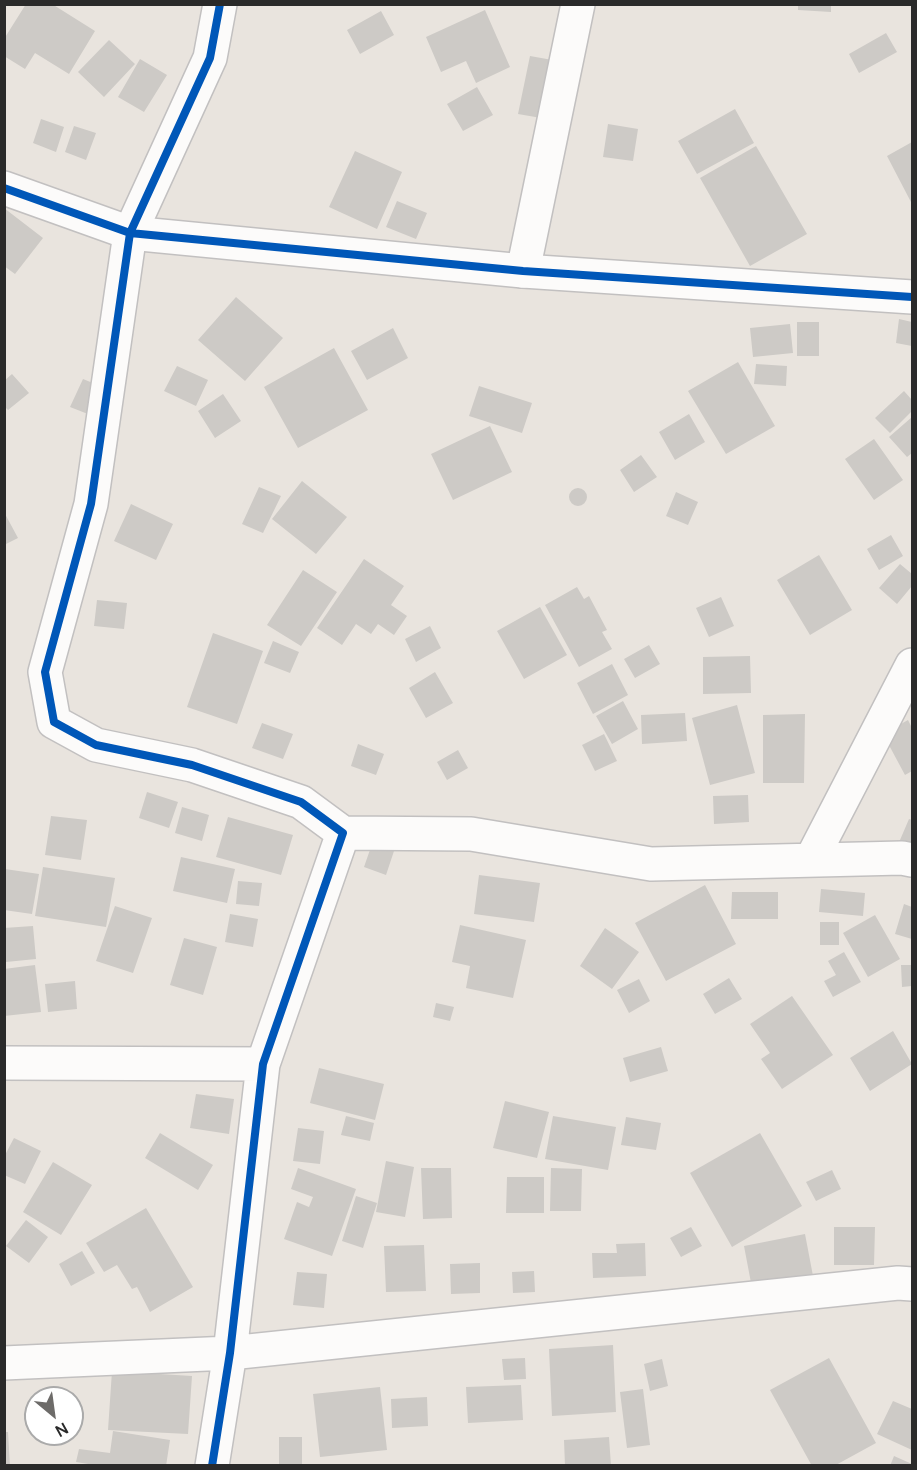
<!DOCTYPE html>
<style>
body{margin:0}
#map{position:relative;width:917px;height:1470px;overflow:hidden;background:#e9e4de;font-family:Manrope,sans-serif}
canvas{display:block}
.frame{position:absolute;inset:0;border:6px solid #2a2a2a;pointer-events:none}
.north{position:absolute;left:24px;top:1386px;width:60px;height:60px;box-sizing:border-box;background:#fff;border:2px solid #aaa;border-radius:50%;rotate:151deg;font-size:16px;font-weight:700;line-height:24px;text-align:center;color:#2a2a2a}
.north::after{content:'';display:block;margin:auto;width:21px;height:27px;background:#6d6b69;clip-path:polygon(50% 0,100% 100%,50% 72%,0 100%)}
</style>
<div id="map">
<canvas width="917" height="1470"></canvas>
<div class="frame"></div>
<div class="north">N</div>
</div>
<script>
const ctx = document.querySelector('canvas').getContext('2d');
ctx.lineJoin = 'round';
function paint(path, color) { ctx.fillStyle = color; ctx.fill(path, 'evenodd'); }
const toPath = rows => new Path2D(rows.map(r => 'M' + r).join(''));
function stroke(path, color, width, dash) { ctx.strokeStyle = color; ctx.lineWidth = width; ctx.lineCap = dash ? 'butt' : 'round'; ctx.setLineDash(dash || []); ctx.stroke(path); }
const building = toPath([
 [26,4,52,4,95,31,69,74,35,53,25,69,4,56,4,39],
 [798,4,831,4,831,12,798,10],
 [485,10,510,67,476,83,466,61,441,72,426,37],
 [381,11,394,35,360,54,347,30],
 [886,33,897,52,859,73,849,54],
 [109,40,135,64,104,97,78,72],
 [530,56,558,61,547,119,518,114],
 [140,59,167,75,144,112,118,97],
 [477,87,493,115,463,131,447,104],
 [735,109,754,143,697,174,678,141],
 [41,119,64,127,56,152,33,143],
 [608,124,638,129,633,161,603,157],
 [74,126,96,133,86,160,65,152],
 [912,142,912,204,887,156],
 [756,146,807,234,750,266,700,178],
 [355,151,402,172,377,229,329,207],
 [397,201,427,213,416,239,386,227],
 [4,208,43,238,15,274,4,266],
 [236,297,283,338,245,381,198,340],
 [899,319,912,322,912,346,896,343],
 [797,322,819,322,819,356,797,356],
 [790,324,793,353,753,357,750,328],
 [393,328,408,358,367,380,351,351],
 [334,348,368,410,298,448,264,387],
 [738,362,775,426,726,454,688,391],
 [756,364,787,366,786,386,754,384],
 [177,366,208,380,196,406,164,391],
 [12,374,29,393,8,410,4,406,4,381],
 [83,379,105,388,93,416,70,407],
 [479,386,532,403,522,433,469,416],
 [904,391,912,400,912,411,890,433,875,418],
 [223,394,241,421,215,438,198,411],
 [689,414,705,442,675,460,659,432],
 [912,417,912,453,907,457,889,437],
 [490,426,512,472,453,500,431,454],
 [874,439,903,480,874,500,845,459],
 [641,455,657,477,634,492,620,470],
 [302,481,347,517,316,554,272,519],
 [259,487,281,496,263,533,242,524],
 '569 497a9 9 0 1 1 18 0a9 9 0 1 1-18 0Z',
 [676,492,698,502,688,525,666,516],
 [131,504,173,524,156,560,114,541],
 [4,512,18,538,4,545],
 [891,535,903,556,879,570,867,549],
 [819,555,852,610,810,635,777,580],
 [364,559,404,586,391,605,407,616,394,635,378,624,371,634,356,624,342,645,317,628],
 [900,564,912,574,912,586,897,604,879,588],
 [303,570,337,592,301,646,267,625],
 [577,587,584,599,589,596,607,630,602,632,612,649,579,667,545,605],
 [721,597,734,626,709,637,696,608],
 [97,600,127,603,124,629,94,626],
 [540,607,567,655,524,679,497,631],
 [430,626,441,648,416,662,405,639],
 [213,633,263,651,237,724,187,707],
 [273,641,299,652,290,673,264,663],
 [649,645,660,664,635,678,624,659],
 [750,656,751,693,703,694,703,657],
 [612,664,628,695,593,714,577,683],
 [435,672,453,703,426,718,409,688],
 [623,701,638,729,612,744,596,716],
 [737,705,755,773,710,785,692,718],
 [685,713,687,741,642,744,641,715],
 [805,714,804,783,763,783,763,715],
 [908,720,912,728,912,771,905,775,883,734],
 [262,723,293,734,283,759,252,748],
 [604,734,617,761,595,771,582,745],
 [358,744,384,754,376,775,351,766],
 [458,750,468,768,447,780,437,762],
 [147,792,178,802,169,828,139,818],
 [748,795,749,822,714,824,713,796],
 [182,807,209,815,202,841,175,833],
 [51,816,87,820,81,860,45,855],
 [228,817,293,835,281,875,216,857],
 [909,819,912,820,912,846,900,840],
 [372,844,394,851,386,875,364,867],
 [181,857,235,869,227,903,173,891],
 [43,867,115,878,106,927,35,916],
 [5,869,39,874,32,914,4,910],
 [479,875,540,883,534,922,474,914],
 [238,881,262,883,259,906,236,904],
 [705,885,736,944,666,981,635,923],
 [821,889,865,893,863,916,819,912],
 [732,892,778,892,778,919,731,919],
 [904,904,912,907,912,939,895,934],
 [115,906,152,918,133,973,96,961],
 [230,914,258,919,253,947,225,942],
 [875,915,900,959,868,977,843,933],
 [820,922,839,922,839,945,820,945],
 [460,925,526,940,513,998,466,988,470,966,452,962],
 [33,926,36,959,6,962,4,928],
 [605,928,639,952,612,989,580,966],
 [184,938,217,947,203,995,170,985],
 [844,952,861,982,833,997,824,981,836,975,828,961],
 [35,965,41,1012,4,1016,4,969],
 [901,965,912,965,912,986,902,987],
 [729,978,742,999,715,1014,703,994],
 [639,979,650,1001,629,1013,617,990],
 [75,981,77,1009,48,1012,45,984],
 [792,996,833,1055,782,1089,761,1059,770,1053,750,1024],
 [436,1003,454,1007,450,1021,433,1017],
 [893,1031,912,1064,870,1091,850,1058],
 [661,1047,668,1071,630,1082,623,1058],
 [319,1068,384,1084,375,1120,310,1103],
 [196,1094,234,1099,229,1134,190,1128],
 [505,1101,549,1112,537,1158,493,1148],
 [346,1116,374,1123,370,1141,341,1135],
 [553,1116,616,1127,608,1170,545,1159],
 [626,1117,661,1123,656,1150,621,1145],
 [298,1128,324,1131,320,1164,293,1161],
 [160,1133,213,1165,198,1190,145,1158],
 [760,1133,802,1206,732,1247,690,1173],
 [14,1138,41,1151,25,1184,4,1175,4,1157],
 [386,1161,414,1167,405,1217,376,1212],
 [53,1162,92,1185,61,1235,23,1212],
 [298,1168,356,1189,332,1256,284,1239,297,1202,309,1207,313,1197,291,1189],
 [421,1168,451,1168,452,1218,423,1219],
 [551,1168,582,1169,581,1211,550,1211],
 [832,1170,841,1189,816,1201,806,1182],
 [507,1177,544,1177,544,1213,506,1213],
 [356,1196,377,1203,363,1248,342,1241],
 [146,1208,193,1287,150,1312,137,1287,132,1289,117,1265,104,1272,86,1243],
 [26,1220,48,1237,29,1263,6,1246],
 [691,1227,702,1246,681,1257,670,1238],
 [834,1227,875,1227,874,1265,834,1265],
 [805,1234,813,1276,752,1288,744,1246],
 [645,1243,646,1276,593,1278,592,1253,617,1253,616,1244],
 [424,1245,426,1291,386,1292,384,1246],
 [82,1251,95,1273,71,1286,59,1264],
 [480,1263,480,1293,451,1294,450,1264],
 [534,1271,535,1292,513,1293,512,1272],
 [297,1272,327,1274,324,1308,293,1305],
 [613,1345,616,1412,552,1416,549,1349],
 [525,1358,526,1379,504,1380,502,1359],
 [829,1358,876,1443,834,1466,812,1466,770,1390],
 [662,1359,668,1386,650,1391,644,1364],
 [112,1371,192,1376,188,1434,108,1430],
 [521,1385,523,1420,468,1423,466,1387],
 [380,1387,387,1450,320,1457,313,1394],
 [643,1389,650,1445,627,1448,620,1392],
 [427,1397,428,1426,392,1428,391,1399],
 [893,1401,912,1409,912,1450,877,1434],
 [113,1431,170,1440,166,1466,100,1466,76,1462,79,1449,110,1453],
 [4,1432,8,1432,10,1466,4,1466],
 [279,1437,302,1437,302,1466,279,1466],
 [609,1437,611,1466,565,1466,564,1440],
 [894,1456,912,1464,912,1466,890,1466]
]);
const minor = toPath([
 [523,271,578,4],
 [343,833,471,834,651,864,902,858,912,860],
 [811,860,912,665],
 [4,1063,263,1064],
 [4,1363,230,1353,898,1283,912,1284],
 [212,1466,230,1353,263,1064,343,833,301,802,192,765,96,745,54,722,45,672,91,504,130,233,210,58,220,4]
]);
const tertiary = toPath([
 [4,188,130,233,523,271,912,297]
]);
const cycleway = toPath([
 [4,188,130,233,523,271,912,297],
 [212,1466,230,1353,263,1064,343,833,301,802,192,765,96,745,54,722,45,672,91,504,130,233,210,58,220,4]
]);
paint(building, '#cdcac6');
stroke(minor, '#c2c0c0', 36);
stroke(tertiary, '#c2c0c0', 36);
stroke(minor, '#fcfbfa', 33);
stroke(tertiary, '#fcfbfa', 33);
stroke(cycleway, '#0057b8', 8);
</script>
